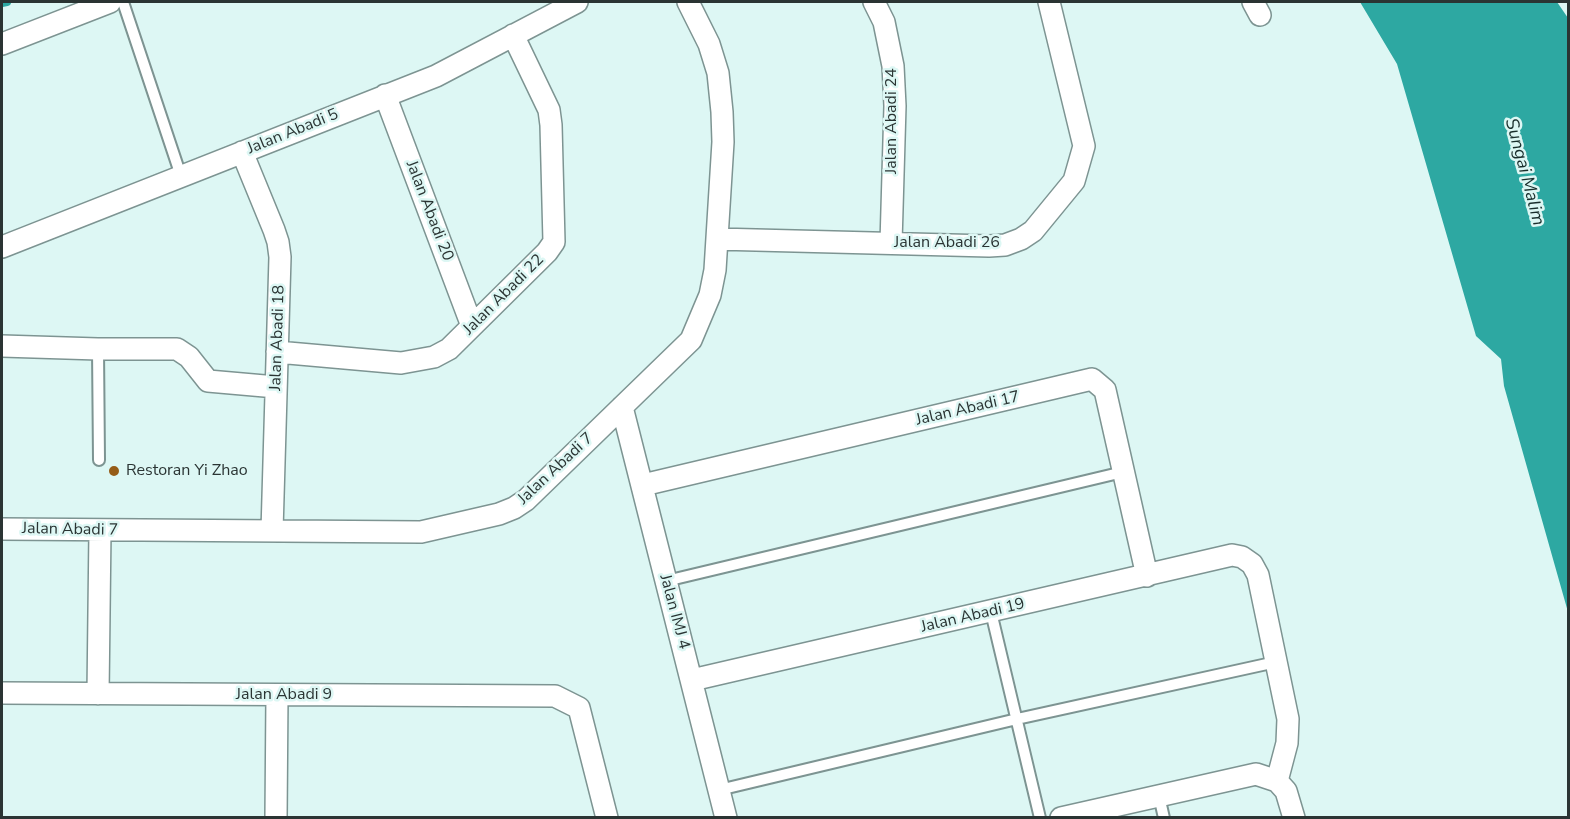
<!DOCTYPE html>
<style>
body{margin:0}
#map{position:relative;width:1570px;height:819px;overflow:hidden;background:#ddf7f4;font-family:"Nunito Sans",sans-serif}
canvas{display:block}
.frame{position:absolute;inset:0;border:3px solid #2a3433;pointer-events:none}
</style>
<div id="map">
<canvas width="1570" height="819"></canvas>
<div class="frame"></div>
</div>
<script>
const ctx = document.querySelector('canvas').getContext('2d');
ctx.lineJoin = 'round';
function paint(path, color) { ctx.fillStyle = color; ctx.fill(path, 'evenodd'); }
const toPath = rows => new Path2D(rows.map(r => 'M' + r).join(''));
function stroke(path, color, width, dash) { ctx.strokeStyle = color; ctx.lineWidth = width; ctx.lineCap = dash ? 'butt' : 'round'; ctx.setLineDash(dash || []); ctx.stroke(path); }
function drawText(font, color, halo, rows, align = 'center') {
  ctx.font = font + ' "Nunito Sans",sans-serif'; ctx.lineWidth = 5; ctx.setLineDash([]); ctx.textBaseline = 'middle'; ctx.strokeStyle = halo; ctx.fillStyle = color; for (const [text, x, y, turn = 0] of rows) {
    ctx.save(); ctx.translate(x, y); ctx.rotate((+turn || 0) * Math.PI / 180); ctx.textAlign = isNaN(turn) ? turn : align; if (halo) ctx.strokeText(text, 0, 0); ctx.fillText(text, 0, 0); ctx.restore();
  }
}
const water = toPath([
 [1360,2,1557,2,1568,18,1568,612,1504,386,1501,359,1476,336,1397,64]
]);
const stream = toPath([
 [2,3,7,2]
]);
const lane = toPath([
 [123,2,181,176],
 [98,349,99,460],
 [666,581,1123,472],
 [991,612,1040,818],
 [719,790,1017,719,1276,662],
 [1159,796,1164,818]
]);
const street = toPath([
 [874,2,884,22,893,66,895,106,891,243],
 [1253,2,1260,15],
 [2,44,110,2],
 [385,95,472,326],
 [242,152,274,230,278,242,280,257,272,531],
 [717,239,989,246,1005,245,1021,239,1033,231,1074,181,1084,146,1049,2],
 [2,247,436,76,577,2],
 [2,346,98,349,177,349,189,357,208,381,276,387],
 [277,352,401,363,434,357,449,349,547,252,554,242,551,125,549,110,513,35],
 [622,407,726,818],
 [643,485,1092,379,1105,390,1147,576],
 [2,529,421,532,499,514,514,508,526,500,691,340,710,295,715,270,723,142,722,112,718,73,709,44,688,2],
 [692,680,1232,555,1242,557,1252,564,1258,575,1288,719,1287,743,1277,781],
 [2,693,555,696,579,708,607,818],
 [98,694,100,530],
 [276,818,277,695],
 [1061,818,1256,774,1277,781,1286,791,1294,818]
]);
const markers = [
 [114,471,6,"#955c17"]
];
const streetNames = [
 ["Jalan Abadi 24",892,121,-90],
 ["Jalan Abadi 5",293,132,-22],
 ["Jalan Abadi 20",429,211,69],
 ["Jalan Abadi 26",947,243],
 ["Jalan Abadi 22",504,295,-45],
 ["Jalan Abadi 18",278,338,-88],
 ["Jalan Abadi 17",968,409,-13],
 ["Jalan Abadi 7",556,469,-43],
 ["Jalan Abadi 7",70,530,1],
 ["Jalan IMJ 4",674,612,75],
 ["Jalan Abadi 19",973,616,-13],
 ["Jalan Abadi 9",284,695]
];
const poiNames = [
 ["Restoran Yi Zhao",126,471]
];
const waterNames = [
 ["Sungai Malim",1524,172,75]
];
paint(water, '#2da8a2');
stroke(stream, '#2da8a2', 8);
stroke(lane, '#7d9492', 14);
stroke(street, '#7d9492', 24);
stroke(lane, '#fff', 10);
stroke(street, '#fff', 21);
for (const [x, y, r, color] of markers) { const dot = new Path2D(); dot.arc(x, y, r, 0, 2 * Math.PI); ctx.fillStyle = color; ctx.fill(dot); stroke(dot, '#ddf7f4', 2); }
drawText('16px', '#2a3433', '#ddf7f4', streetNames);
drawText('16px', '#2a3433', '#ddf7f4', poiNames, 'left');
drawText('italic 18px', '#192e2c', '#ddf7f4', waterNames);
</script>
